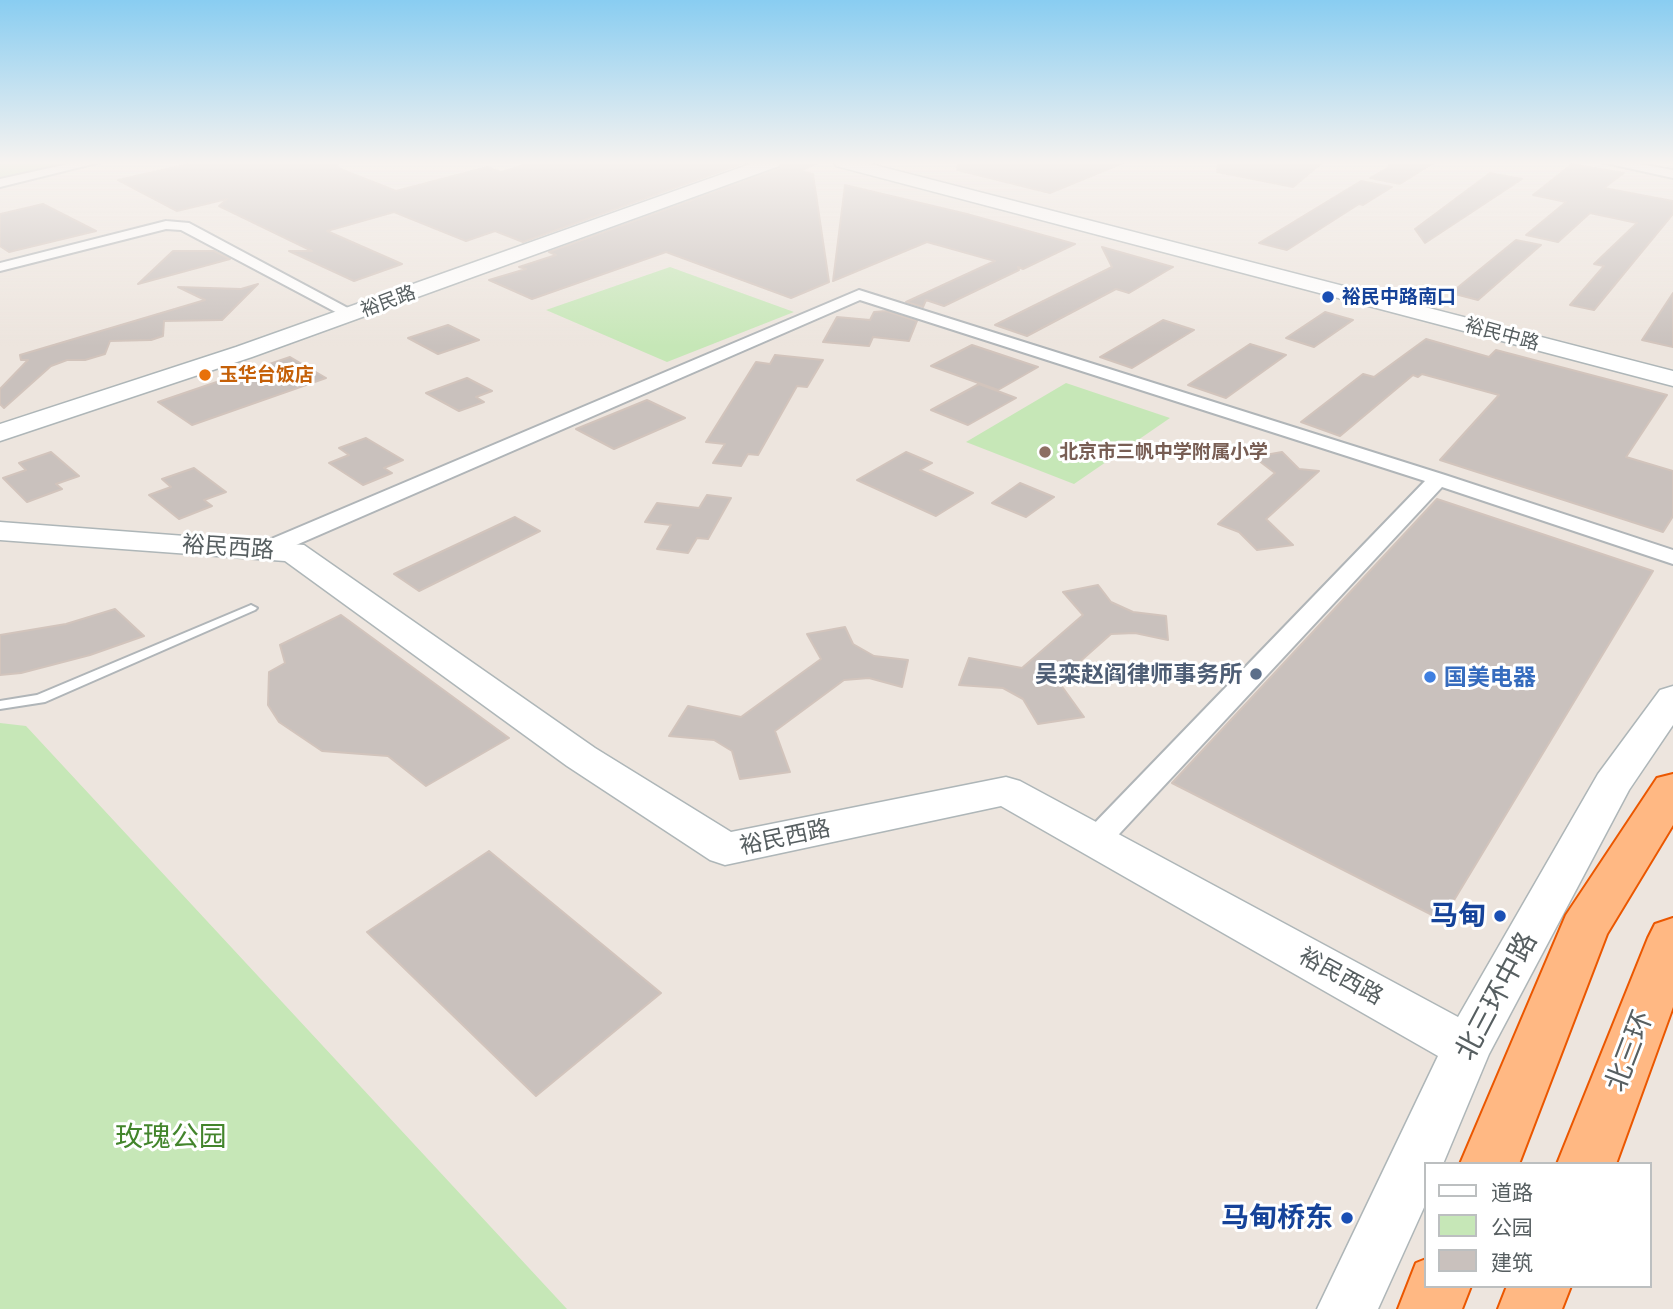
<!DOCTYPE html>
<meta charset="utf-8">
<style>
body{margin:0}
#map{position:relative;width:1673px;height:1309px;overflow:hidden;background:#ede5de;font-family:"Exo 2","Noto Sans SC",sans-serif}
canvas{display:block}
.legend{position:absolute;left:1424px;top:1162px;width:228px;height:126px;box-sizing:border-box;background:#fff;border:2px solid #bcbfc0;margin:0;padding:9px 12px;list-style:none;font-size:21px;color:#575f61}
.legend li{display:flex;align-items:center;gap:14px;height:35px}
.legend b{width:35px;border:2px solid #bcbfc0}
</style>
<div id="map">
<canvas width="1673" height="1309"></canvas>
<ul class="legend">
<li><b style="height:9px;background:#fff"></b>道路</li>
<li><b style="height:19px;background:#c6e7b7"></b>公园</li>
<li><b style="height:19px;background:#c9c1bd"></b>建筑</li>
</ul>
</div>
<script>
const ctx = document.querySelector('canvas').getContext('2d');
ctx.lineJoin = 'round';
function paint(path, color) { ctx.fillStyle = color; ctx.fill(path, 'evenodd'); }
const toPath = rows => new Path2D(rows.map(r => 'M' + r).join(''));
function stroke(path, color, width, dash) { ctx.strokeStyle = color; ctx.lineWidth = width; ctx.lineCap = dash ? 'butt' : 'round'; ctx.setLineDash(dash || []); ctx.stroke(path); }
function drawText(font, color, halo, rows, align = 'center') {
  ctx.font = font + ' "Exo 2","Noto Sans SC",sans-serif'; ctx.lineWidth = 6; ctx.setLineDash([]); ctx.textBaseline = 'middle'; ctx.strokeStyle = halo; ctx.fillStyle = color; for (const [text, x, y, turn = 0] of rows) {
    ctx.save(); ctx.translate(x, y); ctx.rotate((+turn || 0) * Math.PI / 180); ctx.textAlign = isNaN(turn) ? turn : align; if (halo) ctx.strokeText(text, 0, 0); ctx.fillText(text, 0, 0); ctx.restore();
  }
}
const green = toPath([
 [0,162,78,162,0,179],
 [670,267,794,312,667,362,546,310],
 [1066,383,1170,418,1074,484,966,442],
 [0,723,26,726,567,1309,0,1309]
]);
const building = toPath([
 [197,162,337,162,338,168,396,191,487,167,501,172,534,162,747,162,523,242,495,231,466,241,394,212,327,231,402,264,354,281,289,251,312,251,219,206,227,199,177,211,118,180,197,162],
 [783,162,819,162,801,171,813,174,829,282,791,298,666,252,532,299,489,280,526,269,519,267,556,255,549,252,780,168,783,162],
 [958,162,1123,162,1123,163,1050,193,957,170,958,162],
 [1218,162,1323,162,1293,187,1217,172,1218,162],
 [1389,162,1435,162,1400,184,1370,178,1389,167,1389,162],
 [1572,164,1624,173,1604,188,1673,201,1673,214,1594,310,1570,305,1604,266,1594,264,1637,223,1590,213,1558,242,1526,235,1566,202,1533,195,1572,164],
 [1490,173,1522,179,1425,243,1415,229,1490,173],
 [1361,181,1392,187,1363,205,1359,204,1287,250,1259,243,1361,181],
 [845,185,967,214,1075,244,1023,269,1018,267,1019,270,944,306,926,300,923,307,906,302,995,261,927,242,833,281,845,185],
 [43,204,96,231,9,252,0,246,0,214,43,204],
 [1516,240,1541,245,1478,300,1451,293,1516,240],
 [1102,247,1173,267,1129,293,1116,289,1027,336,995,325,1112,267,1102,247],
 [173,251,214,251,230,259,138,284,173,251],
 [258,284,222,320,164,321,163,336,151,340,110,341,105,354,85,360,67,360,51,366,4,408,0,404,0,389,28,360,21,360,20,355,205,300,178,287,241,289,258,284],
 [1673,293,1673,347,1642,340,1673,293],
 [886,311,917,321,909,341,873,337,869,346,823,342,837,317,870,320,874,312,886,311],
 [1325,312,1353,320,1314,347,1286,338,1325,312],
 [1163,320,1194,330,1132,368,1100,357,1163,320],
 [448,325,479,340,438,354,408,338,448,325],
 [1426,339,1489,357,1496,350,1667,395,1626,457,1673,471,1673,516,1663,532,1440,460,1499,395,1422,374,1418,377,1413,375,1340,436,1301,422,1363,374,1374,377,1426,339],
 [1250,344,1286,355,1226,398,1188,385,1250,344],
 [972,345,1038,367,998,390,931,366,972,345],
 [775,355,823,360,807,387,797,386,758,455,748,454,741,466,713,463,725,444,706,442,756,362,770,364,775,355],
 [290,357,326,378,192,425,158,402,290,357],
 [467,378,492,391,476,397,484,402,459,411,426,393,467,378],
 [979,384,1016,398,968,425,931,410,979,384],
 [647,400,685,418,614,449,576,429,647,400],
 [366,438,403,460,384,468,392,473,363,485,329,463,349,455,339,448,366,438],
 [51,452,79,476,56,484,62,489,27,502,3,478,26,470,19,463,51,452],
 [906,452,932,463,920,470,973,493,936,516,857,480,906,452],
 [1282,452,1299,469,1319,471,1266,519,1293,545,1257,550,1239,532,1218,524,1275,473,1254,457,1282,452],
 [194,468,226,492,204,500,212,506,179,519,149,495,171,487,162,479,194,468],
 [1020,483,1054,497,1026,517,992,503,1020,483],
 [707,495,731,498,708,539,697,538,688,553,657,549,671,525,645,522,657,503,699,508,707,495],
 [1437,499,1653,571,1442,920,1172,783,1437,499],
 [515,517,540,531,419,591,394,574,515,517],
 [1098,585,1111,602,1133,612,1166,616,1168,640,1135,633,1111,634,1058,681,1084,717,1038,724,1023,699,1003,688,959,685,969,658,1022,668,1083,615,1063,592,1098,585],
 [115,609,144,636,90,655,21,673,0,675,0,635,66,624,115,609],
 [341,615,509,738,426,786,388,756,322,751,279,722,268,705,269,672,285,663,280,645,341,615],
 [845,627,853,644,874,656,908,660,902,687,869,678,844,680,775,731,790,772,740,779,732,751,714,740,669,736,688,706,741,717,821,659,807,634,845,627],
 [489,851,661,993,536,1096,367,932,489,851]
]);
const lane = toPath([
 [251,605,257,608,255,610,45,702,0,709,0,701,37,695,251,605]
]);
const street = toPath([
 [77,162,101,162,0,187,0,179,77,162],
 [1601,162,1628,162,1673,170,1673,178,1601,162],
 [166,221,189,223,359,314,351,319,345,317,181,230,166,229,0,271,0,263,166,221],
 [859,290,1445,475,1673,550,1673,564,1442,487,1107,847,1097,850,1087,847,1082,839,1087,831,1425,481,860,300,273,555,257,555,254,550,257,545,859,290]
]);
const secondary = toPath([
 [756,162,781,162,779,166,252,357,0,441,0,424,236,347,756,162],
 [834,162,863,162,1673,371,1673,386,836,166,834,162],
 [0,522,304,545,595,748,731,832,1006,777,1020,781,1458,1017,1598,774,1660,690,1673,686,1673,725,1629,790,1489,1054,1443,1164,1426,1164,1426,1203,1378,1309,1317,1309,1438,1056,1001,806,725,865,710,860,567,766,285,561,0,540,0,522]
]);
const highway = toPath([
 [1673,774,1673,825,1607,934,1519,1164,1460,1164,1566,915,1657,778,1673,774],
 [1673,918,1673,1007,1616,1164,1557,1164,1648,938,1655,924,1673,918],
 [1426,1259,1426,1286,1471,1286,1462,1309,1398,1309,1416,1263,1426,1259],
 [1507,1286,1571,1286,1562,1309,1498,1309,1507,1286]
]);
const markers = [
 [1328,297,7,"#1a4fb4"],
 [205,375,7,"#e8710a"],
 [1045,452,7,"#8d6e63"],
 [1256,674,7,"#5c6f8a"],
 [1430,677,7,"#3f7fe0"],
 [1500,916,7,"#1a4fb4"],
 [1347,1218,7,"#1a4fb4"]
];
const farTransitnames = [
 ["裕民中路南口",1342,297]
];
const farStreetnames = [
 ["裕民路",388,301,-20],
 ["裕民中路",1502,334,15]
];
const farFoodnames = [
 ["玉华台饭店",219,375]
];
const farEducationnames = [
 ["北京市三帆中学附属小学",1059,452]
];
const streetNames = [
 ["裕民西路",228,547,4],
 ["裕民西路",785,837,-12],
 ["裕民西路",1341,976,29]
];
const serviceNames = [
 ["吴栾赵阎律师事务所",1242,674]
];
const shopNames = [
 ["国美电器",1444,677]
];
const nearTransitnames = [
 ["马甸",1486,916],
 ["马甸桥东",1333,1218]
];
const nearStreetnames = [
 ["北三环中路",1496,996,-62],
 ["北三环",1629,1051,-69]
];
const nearParknames = [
 ["玫瑰公园",171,1137]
];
paint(green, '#c6e7b7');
paint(building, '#c9c1bd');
stroke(building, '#d2c4bc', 2);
stroke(lane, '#b0b5b8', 4);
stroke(street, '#b0b5b8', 4);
stroke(secondary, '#aeb6b8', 3);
stroke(highway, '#eb5700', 4);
paint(lane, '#fff');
paint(street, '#fff');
paint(secondary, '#fff');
paint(highway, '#ffb883');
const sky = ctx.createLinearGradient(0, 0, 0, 346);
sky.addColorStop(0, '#89cdf1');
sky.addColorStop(0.47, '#f7f3f0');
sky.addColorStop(1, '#f7f3f000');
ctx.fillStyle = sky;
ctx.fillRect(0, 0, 1673, 346);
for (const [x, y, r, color] of markers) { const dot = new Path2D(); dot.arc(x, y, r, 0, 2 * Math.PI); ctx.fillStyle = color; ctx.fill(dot); stroke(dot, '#fff', 2.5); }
drawText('bold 19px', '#164399', '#fff', farTransitnames, 'left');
drawText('19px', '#575f61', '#fff', farStreetnames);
drawText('bold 19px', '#c56008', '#fff', farFoodnames, 'left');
drawText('bold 19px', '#785e54', '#fff', farEducationnames, 'left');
drawText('23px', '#575f61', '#fff', streetNames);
drawText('bold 23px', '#4e5e75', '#fff', serviceNames, 'right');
drawText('bold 23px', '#366cbe', '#fff', shopNames, 'left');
drawText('bold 28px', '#164399', '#fff', nearTransitnames, 'right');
drawText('28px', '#575f61', '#fff', nearStreetnames);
drawText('28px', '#43852c', '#fff', nearParknames);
</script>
